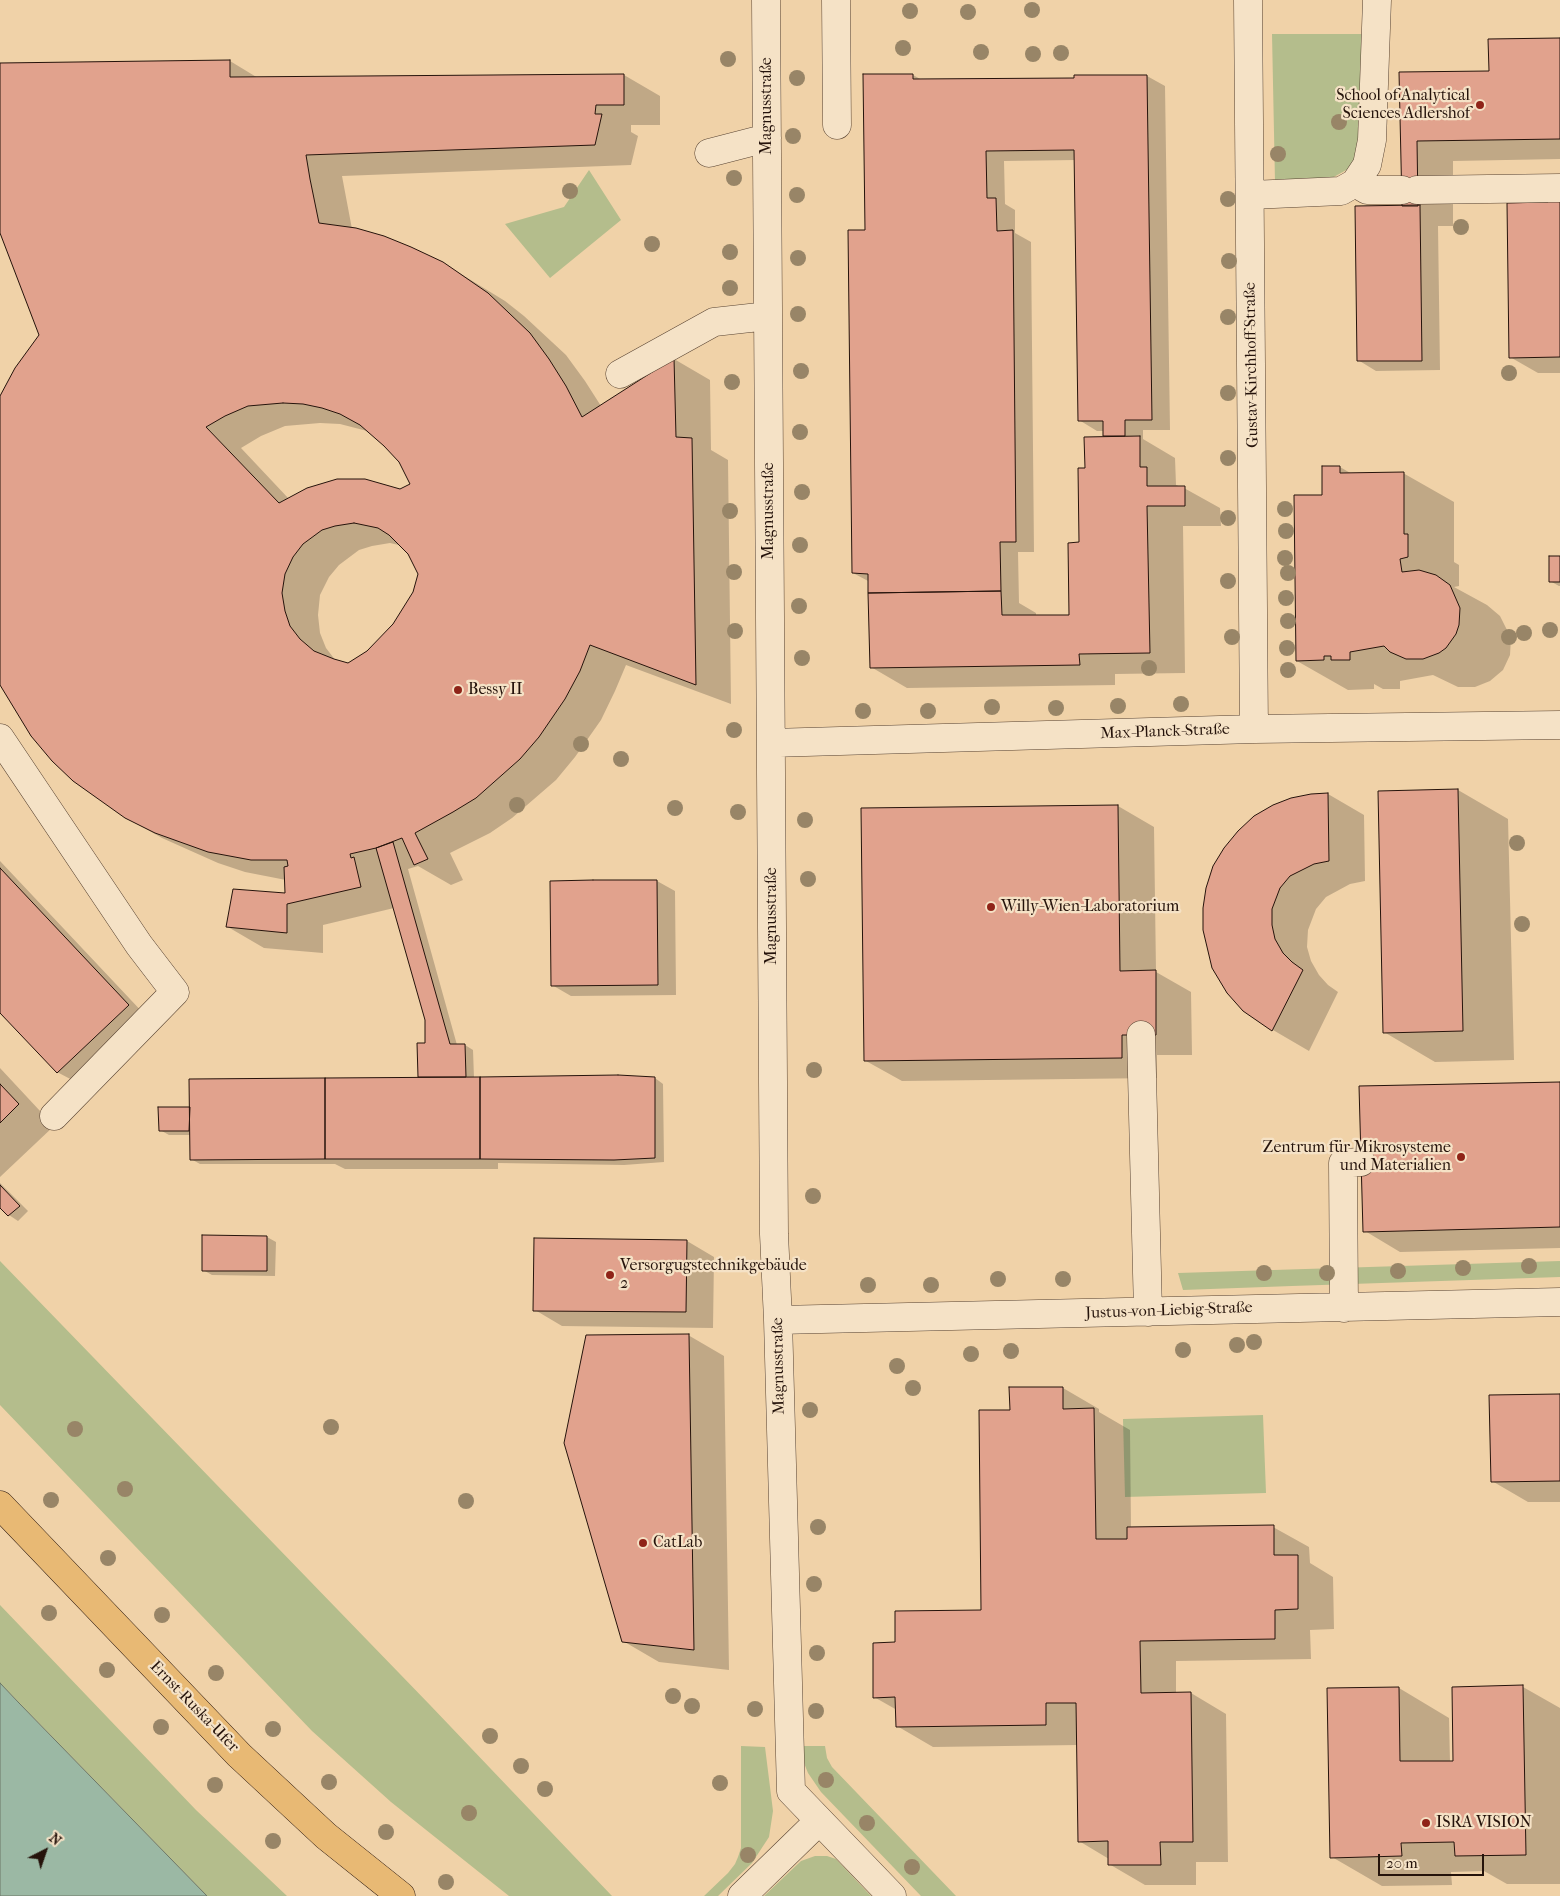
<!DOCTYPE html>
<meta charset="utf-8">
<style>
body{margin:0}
#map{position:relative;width:1560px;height:1896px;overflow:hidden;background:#f0d2a8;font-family:"IM FELL French Canon",serif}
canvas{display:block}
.north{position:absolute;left:20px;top:1826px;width:50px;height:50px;-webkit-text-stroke:4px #f5e2c6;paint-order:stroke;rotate:41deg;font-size:14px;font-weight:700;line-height:20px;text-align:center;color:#25130b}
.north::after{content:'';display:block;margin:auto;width:18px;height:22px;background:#25130b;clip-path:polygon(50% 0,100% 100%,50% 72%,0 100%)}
.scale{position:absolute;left:1378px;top:1854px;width:106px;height:22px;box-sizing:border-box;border:2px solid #25130b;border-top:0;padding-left:6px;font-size:15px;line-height:18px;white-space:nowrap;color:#25130b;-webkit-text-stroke:4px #f5e2c6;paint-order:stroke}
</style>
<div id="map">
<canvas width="1560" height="1896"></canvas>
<div class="north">N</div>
<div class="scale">20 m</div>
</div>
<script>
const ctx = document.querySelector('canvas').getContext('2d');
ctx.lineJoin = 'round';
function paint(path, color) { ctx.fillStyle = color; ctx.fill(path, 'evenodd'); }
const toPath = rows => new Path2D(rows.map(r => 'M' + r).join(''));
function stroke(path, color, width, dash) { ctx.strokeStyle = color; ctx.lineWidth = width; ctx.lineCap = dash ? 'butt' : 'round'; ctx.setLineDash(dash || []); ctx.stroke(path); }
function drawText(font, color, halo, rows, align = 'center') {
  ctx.font = font + ' "IM FELL French Canon",serif'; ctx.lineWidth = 4.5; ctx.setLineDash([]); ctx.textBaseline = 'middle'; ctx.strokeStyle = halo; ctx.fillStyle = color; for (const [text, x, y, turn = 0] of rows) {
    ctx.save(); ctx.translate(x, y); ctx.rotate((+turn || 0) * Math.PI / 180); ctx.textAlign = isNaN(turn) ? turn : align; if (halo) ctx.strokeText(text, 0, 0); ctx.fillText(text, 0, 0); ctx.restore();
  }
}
const green = toPath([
 [1272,34,1362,34,1366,123,1358,156,1348,169,1332,178,1275,182],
 [589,170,621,220,550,278,505,224,564,207],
 [0,1261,430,1705,612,1896,509,1896,391,1802,312,1731,0,1405],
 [1560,1261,1560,1277,1292,1286,1183,1290,1178,1273],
 [1263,1415,1266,1493,1125,1497,1123,1419],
 [0,1605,196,1810,287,1896,207,1896,0,1683],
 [741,1746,765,1747,773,1811,769,1837,752,1863,718,1896,704,1896,728,1873,735,1864,738,1857,741,1848],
 [801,1746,825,1746,827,1758,832,1767,956,1896,921,1896,821,1792,808,1773,804,1763],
 [815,1856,827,1856,836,1859,871,1896,764,1896,801,1861]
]);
const water = toPath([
 [0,1683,19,1703,207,1896,0,1896,0,1683]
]);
const shadow = toPath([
 [1560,39,1560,159,1453,161,1453,226,1438,226,1440,370,1376,371,1358,360,1404,207,1400,73,1490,72],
 [230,61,258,78,624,75,660,96,660,125,631,125,631,132,638,136,631,165,342,176,352,229,443,263,505,301,524,316,566,355,585,381,601,406,674,359,710,380,711,450,728,460,731,704,626,665,615,691,601,720,575,757,556,780,512,818,490,833,450,853,463,880,451,885,418,866,408,869,457,1045,465,1045,473,1050,474,1078,655,1078,663,1084,664,1162,624,1165,498,1163,498,1169,345,1169,335,1164,200,1164,191,1159,191,1135,169,1135,160,1130,191,1108,423,1079,419,1076,427,1044,426,1020,394,908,323,925,323,953,264,948,228,927,286,895,286,880,245,872,218,863,162,838,125,817,0,682,0,399,40,335,0,229,0,64],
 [320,423,340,424,371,432,400,462,412,485,400,490,289,499,241,448,261,436,285,426],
 [390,543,403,546,410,553,419,574,414,593,404,611,384,636,368,652,349,664,336,661,326,648,320,633,318,615,320,595,329,577,339,565,359,550,372,546],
 [913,75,922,80,1075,79,1075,77,1147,76,1165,86,1170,430,1143,430,1143,439,1175,458,1176,485,1184,488,1220,508,1221,526,1183,526,1185,673,1115,674,1115,685,907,688,871,667,870,582,853,573,866,231],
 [1076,160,1079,420,1097,431,1104,431,1104,437,1086,469,1080,544,1070,616,1036,616,1036,613,1019,603,1018,552,1034,552,1031,242,1015,233,1015,210,1005,204,1004,161],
 [1560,201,1560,373,1538,373,1510,357,1550,204],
 [1340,467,1352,474,1403,473,1454,502,1454,562,1459,565,1459,586,1454,587,1487,605,1500,616,1511,638,1510,655,1503,670,1490,681,1475,687,1458,687,1433,675,1400,681,1400,689,1383,689,1374,684,1374,689,1348,690,1297,661,1324,496,1323,468],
 [1560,557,1560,586,1559,586,1550,581],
 [1458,790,1508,819,1514,1060,1435,1062,1384,1032],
 [1328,794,1364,815,1365,881,1350,884,1326,897,1316,909,1308,930,1307,947,1311,961,1319,975,1328,985,1338,992,1309,1051,1273,1030,1244,1010,1213,967],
 [1118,806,1154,827,1156,972,1191,992,1192,1055,1157,1055,1157,1078,902,1081,866,1061],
 [0,861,146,1016,76,1082,57,1072,0,1011],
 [657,881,675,891,676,995,571,996,552,985],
 [0,1068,54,1126,0,1177],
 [1560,1083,1560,1248,1400,1252,1365,1231],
 [0,1183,28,1211,18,1221,9,1215,0,1206],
 [267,1237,276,1242,275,1276,212,1275,203,1270],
 [687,1241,714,1257,713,1328,562,1326,535,1310],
 [688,1335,724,1356,729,1670,659,1662,623,1641],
 [1063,1388,1099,1409,1099,1412,1130,1430,1131,1528,1273,1527,1309,1547,1310,1563,1333,1577,1334,1629,1310,1630,1311,1659,1176,1661,1176,1693,1191,1693,1226,1714,1228,1862,1196,1862,1196,1885,1145,1885,1109,1864,1109,1859,1079,1841,1078,1745,933,1747,897,1726,897,1710,874,1697,897,1643,983,1611,1011,1411],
 [1560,1396,1560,1502,1528,1502,1492,1481],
 [1523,1687,1560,1708,1560,1884,1507,1884,1484,1871,1451,1872,1452,1885,1382,1886,1332,1857,1399,1688,1449,1718,1450,1762,1454,1762]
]);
const building = toPath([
 [1560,38,1560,139,1417,141,1418,206,1402,206,1399,72,1489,71,1488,39,1560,38],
 [230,60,230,77,624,74,624,105,596,105,595,114,602,114,595,145,306,155,310,179,319,223,356,228,384,236,411,247,443,262,488,293,530,333,549,359,566,386,582,417,674,358,676,437,692,438,696,685,590,645,580,671,565,699,539,737,520,759,476,798,453,812,415,833,428,859,414,865,402,838,376,848,350,854,351,858,354,857,361,887,287,904,287,933,226,927,233,889,285,893,284,867,288,866,287,860,251,860,208,852,155,833,125,818,73,781,52,761,31,736,0,685,0,396,15,368,39,335,0,233,0,63,230,60],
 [283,403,303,404,322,408,340,414,360,425,384,446,399,462,410,484,400,489,365,479,337,479,307,488,279,503,206,427,225,416,248,406,283,403],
 [354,523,378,528,389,535,408,554,418,574,413,592,393,624,367,651,348,663,334,659,314,651,300,639,290,626,285,611,282,593,285,574,293,557,303,544,322,530,335,526,354,523],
 [863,74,913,74,913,79,1074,78,1074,75,1147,75,1152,420,1125,420,1125,436,1103,436,1103,421,1078,421,1074,150,986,151,987,198,996,198,997,231,1013,230,1016,542,1000,542,1001,591,868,593,868,574,852,573,848,230,865,230,863,74],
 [1548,200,1560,200,1560,357,1509,358,1507,203,1548,202,1548,200],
 [1420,205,1422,361,1357,361,1355,206,1420,205],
 [1140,436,1140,467,1147,467,1147,486,1185,486,1185,506,1147,506,1150,653,1079,654,1080,665,870,668,868,593,1001,591,1002,615,1069,615,1068,543,1079,542,1078,468,1085,468,1084,437,1140,436],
 [1322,466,1340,466,1340,473,1404,472,1404,534,1408,534,1408,557,1400,559,1402,572,1419,570,1436,575,1450,585,1460,608,1459,625,1456,634,1446,648,1439,653,1423,659,1406,659,1390,652,1384,646,1350,652,1350,660,1331,660,1331,656,1324,656,1324,660,1296,661,1294,495,1322,495,1322,466],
 [1549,556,1560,556,1560,582,1549,582,1549,556],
 [1458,789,1463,1031,1383,1033,1378,791,1458,789],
 [1328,793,1329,861,1314,864,1290,876,1280,888,1272,909,1272,925,1275,939,1283,953,1292,962,1303,970,1272,1031,1243,1011,1227,993,1212,968,1203,930,1203,908,1206,888,1213,866,1224,848,1238,831,1254,816,1273,805,1291,798,1311,794,1328,793],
 [1118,805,1120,971,1156,970,1156,1035,1122,1035,1122,1058,864,1061,861,808,1118,805],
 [393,842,450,1044,465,1044,466,1077,418,1077,417,1043,425,1043,425,1020,376,848,393,842],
 [0,868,129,1005,57,1073,0,1013,0,868],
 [593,880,657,880,658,985,551,986,550,881,593,880],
 [618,1075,655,1077,655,1158,614,1160,480,1159,480,1077,618,1075],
 [480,1077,480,1159,325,1159,325,1078,480,1077],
 [325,1078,325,1159,190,1160,189,1079,325,1078],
 [1560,1082,1560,1227,1363,1232,1359,1086,1560,1082],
 [0,1084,19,1104,0,1123,0,1084],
 [158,1107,190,1107,189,1131,159,1131,158,1107],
 [0,1185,20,1206,8,1216,0,1208,0,1185],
 [202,1235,267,1236,267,1271,202,1271,202,1235],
 [534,1238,687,1240,686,1312,533,1311,534,1238],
 [689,1334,694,1650,622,1642,564,1443,586,1335,689,1334],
 [1009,1387,1063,1387,1063,1409,1094,1408,1096,1539,1127,1539,1127,1527,1274,1525,1274,1555,1298,1555,1298,1609,1275,1610,1275,1639,1140,1641,1141,1693,1191,1692,1193,1842,1160,1842,1161,1865,1108,1865,1108,1841,1078,1842,1076,1703,1046,1703,1046,1725,896,1727,895,1697,873,1698,873,1643,895,1642,895,1611,981,1610,979,1410,1010,1410,1009,1387],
 [1560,1394,1560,1481,1491,1482,1489,1395,1560,1394],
 [1523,1685,1526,1855,1455,1856,1454,1842,1401,1843,1402,1856,1330,1858,1327,1688,1399,1687,1400,1761,1453,1761,1452,1687,1523,1685]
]);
const minor = toPath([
 [766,0,774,1234,778,1320,791,1791,892,1896],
 [836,0,837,125],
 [1248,0,1254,729],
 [709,153,767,138],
 [1355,183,1367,190,1402,190],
 [1417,190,1560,188],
 [1251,195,1341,191,1355,183,1367,165,1372,140,1377,0],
 [620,374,714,322,768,316],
 [0,738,139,945,175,992,54,1116],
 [771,743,1254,729,1560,725],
 [1141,1035,1148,1312],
 [1344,1308,1343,1163,1361,1162],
 [778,1320,1560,1302],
 [742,1896,819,1821]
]);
const major = toPath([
 [0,1505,239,1755,326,1836,401,1896]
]);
const trees = [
 [1032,10],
 [910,11],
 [968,12],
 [903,48],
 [981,52],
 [1061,53],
 [1033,54],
 [728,59],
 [797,78],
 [1339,122],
 [793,136],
 [1278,154],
 [734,178],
 [570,191],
 [797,195],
 [1228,199],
 [1461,227],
 [652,244],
 [730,252],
 [798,258],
 [1229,261],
 [730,288],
 [798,314],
 [1228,317],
 [801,371],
 [1509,373],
 [732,382],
 [1228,393],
 [800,432],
 [1228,458],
 [802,492],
 [1285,509],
 [730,511],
 [1228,518],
 [1286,531],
 [800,545],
 [1285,558],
 [734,572],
 [1288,573],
 [1228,581],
 [1286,598],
 [799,606],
 [1288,621],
 [1550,630],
 [735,631],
 [1524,633],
 [1232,637],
 [1509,637],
 [1287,648],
 [802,658],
 [1149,668],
 [1288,670],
 [1181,704],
 [1118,706],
 [992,707],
 [1056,708],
 [863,711],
 [928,711],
 [734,730],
 [581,744],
 [621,759],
 [517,805],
 [675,808],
 [738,812],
 [805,820],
 [1517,843],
 [808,879],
 [1522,924],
 [814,1070],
 [813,1196],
 [1529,1266],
 [1463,1268],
 [1398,1271],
 [1264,1273],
 [1327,1273],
 [998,1279],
 [1063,1279],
 [868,1285],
 [931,1285],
 [1254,1342],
 [1237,1345],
 [1183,1350],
 [1011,1351],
 [971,1354],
 [897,1366],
 [913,1388],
 [810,1410],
 [331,1427],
 [75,1429],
 [125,1489],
 [51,1500],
 [466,1501],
 [818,1527],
 [108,1558],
 [814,1584],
 [49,1613],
 [162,1615],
 [817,1653],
 [107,1670],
 [216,1673],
 [673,1696],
 [692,1706],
 [755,1709],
 [816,1711],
 [161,1727],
 [273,1729],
 [490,1736],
 [521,1766],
 [826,1780],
 [329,1782],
 [720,1783],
 [215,1785],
 [545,1789],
 [469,1813],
 [867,1823],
 [386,1832],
 [273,1841],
 [748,1855],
 [912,1867],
 [446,1882]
];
const markers = [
 [1480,105,5,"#8f2418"],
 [458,690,5,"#8f2418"],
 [991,907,5,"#8f2418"],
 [1461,1157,5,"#8f2418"],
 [610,1275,5,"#8f2418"],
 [643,1543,5,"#8f2418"],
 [1426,1823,5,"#8f2418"]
];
const poiNames = [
 ["School of Analytical",1470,96,"right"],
 ["Sciences Adlershof",1470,114,"right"],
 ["Bessy II",468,690],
 ["Willy-Wien-Laboratorium",1001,907],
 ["Zentrum für Mikrosysteme",1451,1148,"right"],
 ["und Materialien",1451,1166,"right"],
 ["Versorgugstechnikgebäude",620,1266],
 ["2",620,1284],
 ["CatLab",653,1543],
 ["ISRA VISION",1436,1823]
];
const streetNames = [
 ["Magnusstraße",767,106,-90],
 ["Gustav-Kirchhoff-Straße",1252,365,-91],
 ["Magnusstraße",769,511,-90],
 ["Max-Planck-Straße",1165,732,-2],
 ["Magnusstraße",772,916,-90],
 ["Justus-von-Liebig-Straße",1169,1311,-2],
 ["Magnusstraße",779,1366,-91],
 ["Ernst-Ruska-Ufer",194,1707,46]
];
paint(green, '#b4bd8c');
paint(water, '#9bb8a4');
stroke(water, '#6c7667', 1);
paint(shadow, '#0003');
paint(building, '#e1a28d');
stroke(building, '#25130b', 1);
stroke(minor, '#584332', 29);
stroke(major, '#25130b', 29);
stroke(minor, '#f5e2c6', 28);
stroke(major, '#e8b974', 28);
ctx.fillStyle = '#988567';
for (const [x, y] of trees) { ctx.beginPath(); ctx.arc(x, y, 8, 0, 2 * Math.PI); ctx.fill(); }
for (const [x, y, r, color] of markers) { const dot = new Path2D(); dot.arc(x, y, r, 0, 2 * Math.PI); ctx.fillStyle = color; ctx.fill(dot); stroke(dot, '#f5e2c6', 2); }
drawText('16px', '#25130b', '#f5e2c6', poiNames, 'left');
drawText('16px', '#25130b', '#f5e2c6', streetNames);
</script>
